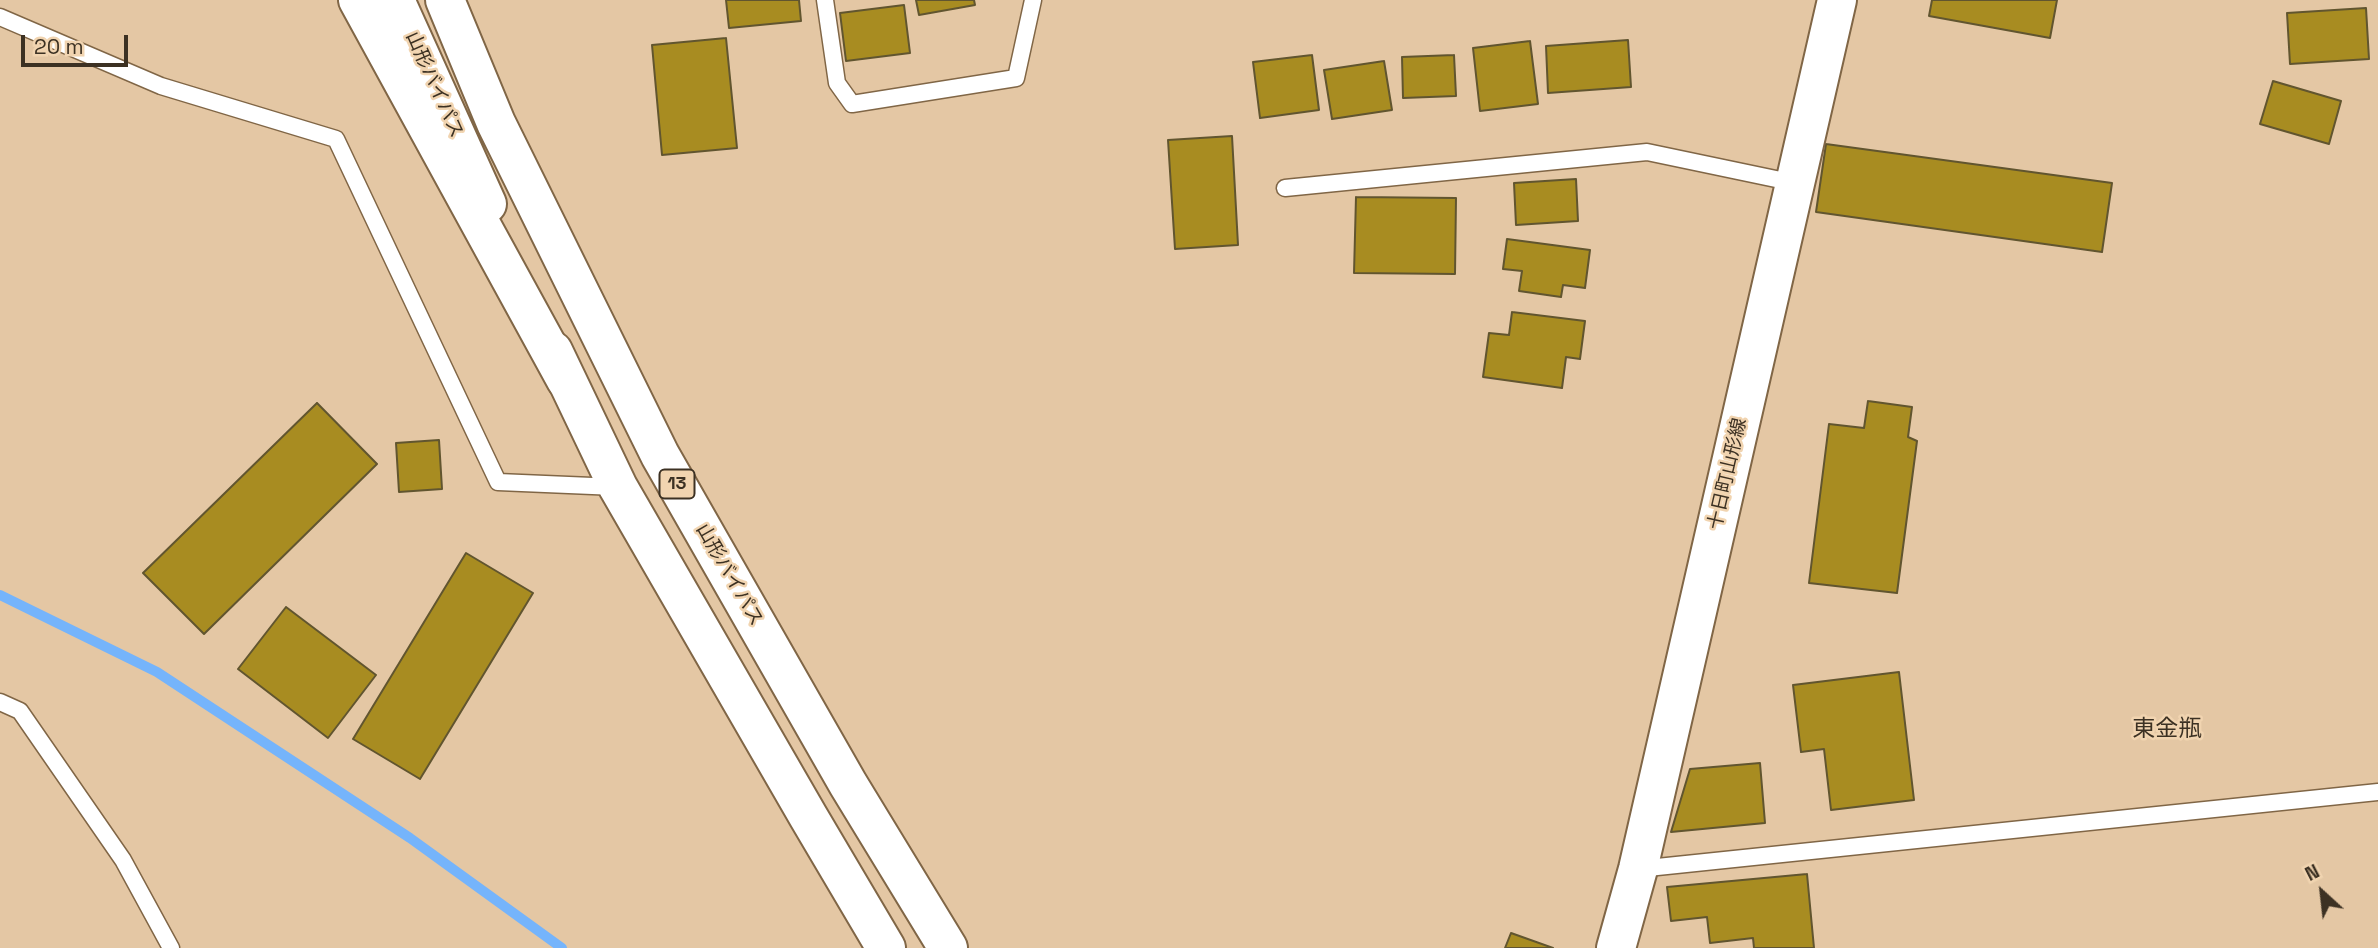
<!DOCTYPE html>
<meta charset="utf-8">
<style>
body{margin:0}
#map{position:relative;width:2378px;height:948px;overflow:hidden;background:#e4c7a4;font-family:"Space Grotesk",sans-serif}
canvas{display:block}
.north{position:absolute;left:2287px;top:857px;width:70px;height:70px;-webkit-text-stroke:5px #f1d4b0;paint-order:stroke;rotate:333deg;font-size:19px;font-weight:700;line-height:28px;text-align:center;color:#3c3123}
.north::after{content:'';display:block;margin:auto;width:24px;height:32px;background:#3c3123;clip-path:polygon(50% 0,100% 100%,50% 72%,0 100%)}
.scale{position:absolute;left:21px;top:35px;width:107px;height:32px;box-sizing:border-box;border:4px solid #3c3123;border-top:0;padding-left:9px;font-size:21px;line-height:24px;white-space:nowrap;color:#3c3123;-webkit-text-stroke:5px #f1d4b0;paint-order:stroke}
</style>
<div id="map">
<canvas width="2378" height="948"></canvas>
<div class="north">N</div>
<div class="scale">20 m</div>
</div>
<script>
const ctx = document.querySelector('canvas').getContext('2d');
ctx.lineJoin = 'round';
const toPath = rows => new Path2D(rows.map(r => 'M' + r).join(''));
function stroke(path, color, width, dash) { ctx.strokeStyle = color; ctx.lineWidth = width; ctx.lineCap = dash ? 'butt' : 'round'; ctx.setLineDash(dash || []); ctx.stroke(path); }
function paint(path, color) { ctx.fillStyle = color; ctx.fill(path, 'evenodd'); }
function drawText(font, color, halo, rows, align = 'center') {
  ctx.font = font + ' "Space Grotesk","Noto Sans JP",sans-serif'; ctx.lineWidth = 5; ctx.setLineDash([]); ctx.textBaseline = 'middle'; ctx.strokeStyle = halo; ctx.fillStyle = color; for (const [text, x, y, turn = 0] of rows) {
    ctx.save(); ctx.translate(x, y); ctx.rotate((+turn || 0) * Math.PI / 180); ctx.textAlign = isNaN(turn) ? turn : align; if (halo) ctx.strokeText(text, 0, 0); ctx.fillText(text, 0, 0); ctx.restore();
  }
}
const stream = toPath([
 [0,595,157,672,410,838,562,948]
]);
const building = toPath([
 [726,0,799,0,801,21,729,28,726,0],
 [916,0,974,0,975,5,919,15,916,0],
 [1932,0,2057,0,2050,38,1929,16,1932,0],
 [904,5,910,53,846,61,840,13,904,5],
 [2366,8,2369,59,2290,64,2287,13,2366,8],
 [726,38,737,148,662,155,652,45,726,38],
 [1628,40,1631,87,1548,93,1546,46,1628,40],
 [1530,41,1538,104,1480,111,1473,48,1530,41],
 [1312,55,1319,110,1260,118,1253,62,1312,55],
 [1454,55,1456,96,1403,98,1402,57,1454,55],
 [1384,61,1392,110,1332,119,1324,70,1384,61],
 [2273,81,2341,101,2329,144,2260,124,2273,81],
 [1232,136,1238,245,1175,249,1168,140,1232,136],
 [1826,144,2112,183,2102,252,1816,212,1826,144],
 [1576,179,1578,221,1516,225,1514,183,1576,179],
 [1356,197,1456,198,1455,274,1354,273,1356,197],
 [1507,239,1590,250,1585,288,1563,285,1561,297,1519,291,1522,271,1503,269,1507,239],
 [1512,312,1585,321,1580,359,1566,357,1562,388,1483,377,1489,333,1509,335,1512,312],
 [1868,401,1912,407,1908,437,1917,441,1897,593,1809,583,1829,424,1864,428,1868,401],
 [317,403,377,464,204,634,143,573,317,403],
 [439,440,442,489,399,492,396,443,439,440],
 [466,553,533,593,420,779,353,739,466,553],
 [286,607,376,675,328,738,238,669,286,607],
 [1899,672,1914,800,1831,810,1824,749,1801,752,1793,685,1899,672],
 [1760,763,1765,823,1671,832,1690,769,1760,763],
 [1807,874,1814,948,1754,948,1753,938,1710,943,1707,917,1671,921,1667,887,1807,874],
 [1511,933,1553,948,1505,948,1511,933]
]);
const service = toPath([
 [825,0,837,83,852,104,1016,78,1033,0],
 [0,17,161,86,336,139,498,482,616,487],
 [1285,188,1647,152,1795,183],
 [0,702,20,711,123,860,171,948],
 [1638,869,2378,792]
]);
const secondary = toPath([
 [1616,948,1638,869,1837,0]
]);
const trunk = toPath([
 [395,0,487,204],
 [445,0,496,123,660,455,848,784,948,948],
 [553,351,618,487,808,816,886,948]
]);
const motorway = toPath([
 [358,0,566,380]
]);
const shields = [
 [677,484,35]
];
const shieldNames = [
 ["13",677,484]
];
const streetNames = [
 ["山形バイパス",434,85,66],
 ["十日町山形線",1728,474,-77],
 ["山形バイパス",729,575,60]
];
const quarterNames = [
 ["東金瓶",2167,730]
];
stroke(stream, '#75b4fb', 10);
paint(building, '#a88c21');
stroke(building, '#61552f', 2);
stroke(service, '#806646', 19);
stroke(secondary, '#806646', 42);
stroke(trunk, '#806646', 42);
stroke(motorway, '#806646', 42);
stroke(service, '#fff', 16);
stroke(secondary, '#fff', 38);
stroke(trunk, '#fff', 38);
stroke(motorway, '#fff', 38);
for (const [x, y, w] of shields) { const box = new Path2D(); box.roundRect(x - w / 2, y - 14.5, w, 29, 5); ctx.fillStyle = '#f1d4b0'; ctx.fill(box); stroke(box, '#3c3123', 2); }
drawText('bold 18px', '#3c3123', null, shieldNames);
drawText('19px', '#3c3123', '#f1d4b0', streetNames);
drawText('23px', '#3c3123', '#f1d4b0', quarterNames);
</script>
